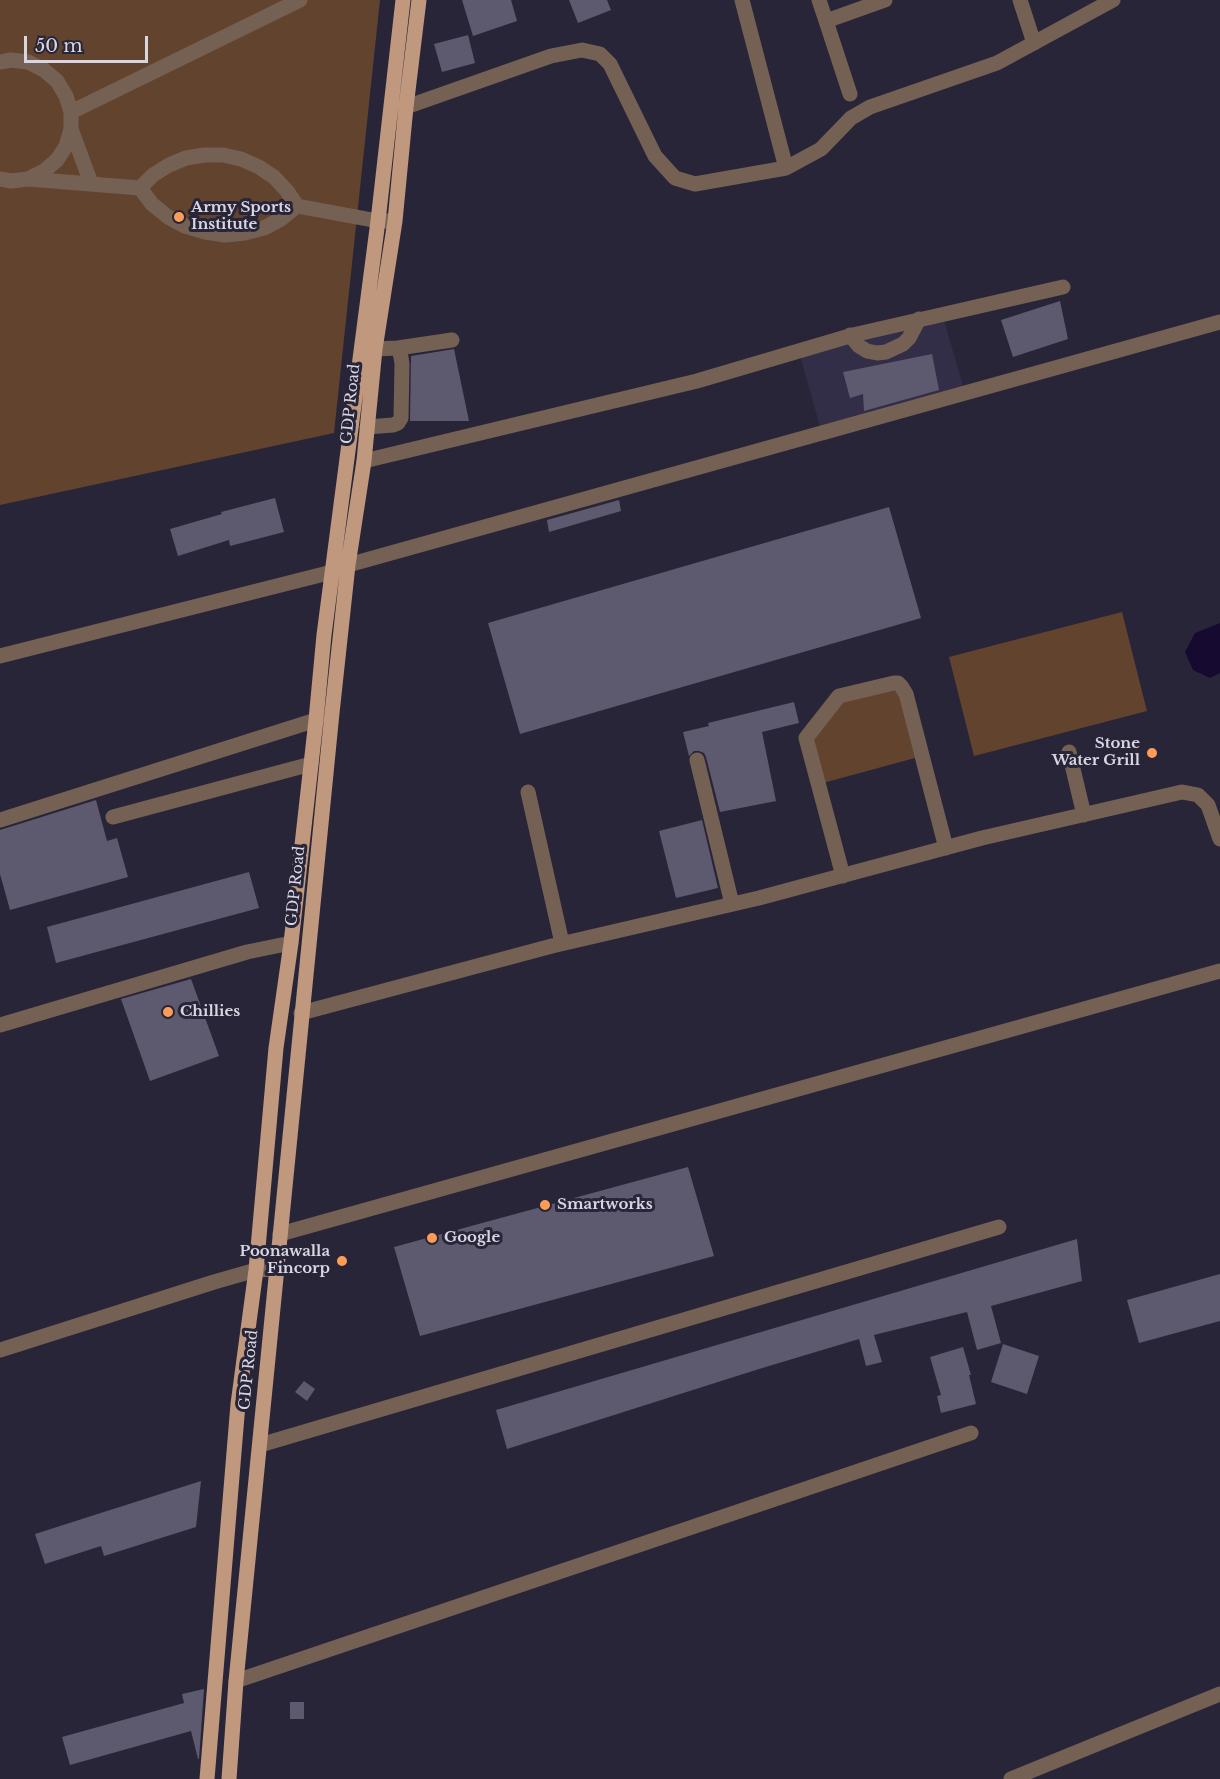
<!DOCTYPE html>
<style>
body{margin:0}
#map{position:relative;width:1220px;height:1779px;overflow:hidden;background:#292538;font-family:"Libre Baskerville",serif}
canvas{display:block}
.scale{position:absolute;left:24px;top:36px;width:124px;height:27px;box-sizing:border-box;border:3px solid #d8d6e3;border-top:0;padding-left:8px;font-size:18px;line-height:21px;white-space:nowrap;color:#d8d6e3;-webkit-text-stroke:4px #292538;paint-order:stroke}
</style>
<div id="map">
<canvas width="1220" height="1779"></canvas>
<div class="scale">50 m</div>
</div>
<script>
const ctx = document.querySelector('canvas').getContext('2d');
ctx.lineJoin = 'round';
function paint(path, color) { ctx.fillStyle = color; ctx.fill(path, 'evenodd'); }
const toPath = rows => new Path2D(rows.map(r => 'M' + r).join(''));
function stroke(path, color, width, dash) { ctx.strokeStyle = color; ctx.lineWidth = width; ctx.lineCap = dash ? 'butt' : 'round'; ctx.setLineDash(dash || []); ctx.stroke(path); }
function drawText(font, color, halo, rows, align = 'center') {
  ctx.font = font + ' "Libre Baskerville",serif'; ctx.lineWidth = 6; ctx.setLineDash([]); ctx.textBaseline = 'middle'; ctx.strokeStyle = halo; ctx.fillStyle = color; for (const [text, x, y, turn = 0] of rows) {
    ctx.save(); ctx.translate(x, y); ctx.rotate((+turn || 0) * Math.PI / 180); ctx.textAlign = isNaN(turn) ? turn : align; if (halo) ctx.strokeText(text, 0, 0); ctx.fillText(text, 0, 0); ctx.restore();
  }
}
const built = toPath([
 [943,317,966,396,824,441,800,355]
]);
const green = toPath([
 [0,0,380,0,334,433,0,505],
 [1122,612,1147,711,974,756,949,657],
 [896,685,915,758,823,783,813,741,839,700]
]);
const water = toPath([
 [1220,623,1220,673,1210,678,1193,670,1185,652,1195,633]
]);
const building = toPath([
 [462,0,511,0,517,21,473,36],
 [569,0,607,0,611,10,578,23],
 [468,35,475,63,442,72,434,44],
 [1060,301,1068,339,1013,357,1001,320],
 [454,349,469,421,410,421,411,356],
 [932,354,939,390,864,411,863,394,850,398,843,372],
 [275,498,284,532,230,546,229,540,178,556,170,529,222,514,221,512],
 [619,500,621,511,549,532,547,520],
 [889,507,921,618,520,734,488,623],
 [794,702,799,723,762,732,776,801,720,812,706,757,704,753,699,751,694,751,689,756,683,732,709,726,708,723],
 [96,800,107,841,117,838,128,877,10,910,0,874,0,830],
 [702,820,718,888,676,898,659,831],
 [249,872,259,908,56,963,47,927],
 [191,979,219,1056,150,1081,121,999],
 [688,1167,714,1256,420,1336,394,1247],
 [1077,1239,1082,1281,991,1306,1001,1343,977,1350,967,1312,874,1335,882,1362,866,1366,859,1339,759,1369,507,1449,496,1410],
 [1220,1274,1220,1321,1139,1343,1127,1300],
 [1003,1344,1039,1356,1027,1394,991,1382],
 [963,1347,971,1375,969,1375,976,1404,941,1413,937,1396,941,1395,930,1357],
 [304,1381,315,1389,307,1401,295,1392],
 [201,1481,196,1527,104,1556,101,1546,45,1564,35,1534],
 [204,1689,199,1759,198,1759,191,1731,70,1765,62,1737,184,1703,182,1694],
 [290,1702,304,1702,304,1719,290,1719]
]);
const minor = toPath([
 [742,0,786,168],
 [819,0,826,21],
 [1020,0,1034,43],
 [0,62,11,60,28,62,44,70,57,81,66,96,71,112,71,129,66,146,57,160,44,171,28,179,11,181,0,179],
 [850,94,826,21,885,0],
 [406,107,551,56,582,50,600,54,610,64,655,156,675,178,695,184,786,168,821,149,851,118,870,107,997,63,1113,0],
 [71,112,300,0],
 [71,129,91,183],
 [28,179,140,188,152,204,168,217,185,226,205,232,225,235,245,233,264,228,281,219,297,206],
 [140,188,153,175,169,165,186,158,204,155,223,155,241,159,259,167,274,177,287,191,297,206,378,221,391,221],
 [850,335,859,346,867,351,877,353,886,352,903,344,909,338,919,319],
 [398,348,452,340],
 [367,427,393,425,398,423,401,418,402,364,401,357,398,348,375,349],
 [364,461,697,381,853,335,1063,287],
 [0,656,332,572,348,565,1220,322],
 [1069,752,1084,815],
 [697,760,732,904],
 [528,792,562,943],
 [113,817,311,764],
 [0,820,316,720],
 [843,876,806,738,839,696,894,683,898,683,901,686,906,694,946,848],
 [301,1013,552,946,759,898,982,838,1182,792,1198,795,1208,805,1220,839],
 [0,1025,247,952,291,943],
 [280,1234,1220,971],
 [0,1350,214,1282,256,1270,277,1269],
 [260,1445,999,1227],
 [236,1681,971,1433],
 [1011,1779,1220,1694]
]);
const major = toPath([
 [207,1779,238,1404,256,1270,276,1048,291,943,316,720,324,635,378,221,403,0],
 [229,1779,236,1681,332,713,348,565,364,461,375,349,395,221,406,107,419,0]
]);
const markers = [
 [179,217,6,"#fd9c56"],
 [1152,753,6,"#fd9c56"],
 [168,1012,6,"#fd9c56"],
 [545,1205,6,"#fd9c56"],
 [432,1238,6,"#fd9c56"],
 [342,1261,6,"#fd9c56"]
];
const poiNames = [
 ["Army Sports",191,208],
 ["Institute",191,225],
 ["Stone",1140,744,"right"],
 ["Water Grill",1140,761,"right"],
 ["Chillies",180,1012],
 ["Smartworks",557,1205],
 ["Google",444,1238],
 ["Poonawalla",330,1252,"right"],
 ["Fincorp",330,1269,"right"]
];
const streetNames = [
 ["GDP Road",351,404,-84],
 ["GDP Road",296,886,-84],
 ["GDP Road",249,1370,-84]
];
paint(built, '#332e47');
paint(green, '#62432e');
paint(water, '#170a30');
paint(building, '#5d596f');
stroke(minor, '#756154', 15);
stroke(major, '#c0987d', 15);
for (const [x, y, r, color] of markers) { const dot = new Path2D(); dot.arc(x, y, r, 0, 2 * Math.PI); ctx.fillStyle = color; ctx.fill(dot); stroke(dot, '#292538', 2); }
drawText('bold 15px', '#d8d6e3', '#292538', poiNames, 'left');
drawText('15px', '#d8d6e3', '#292538', streetNames);
</script>
